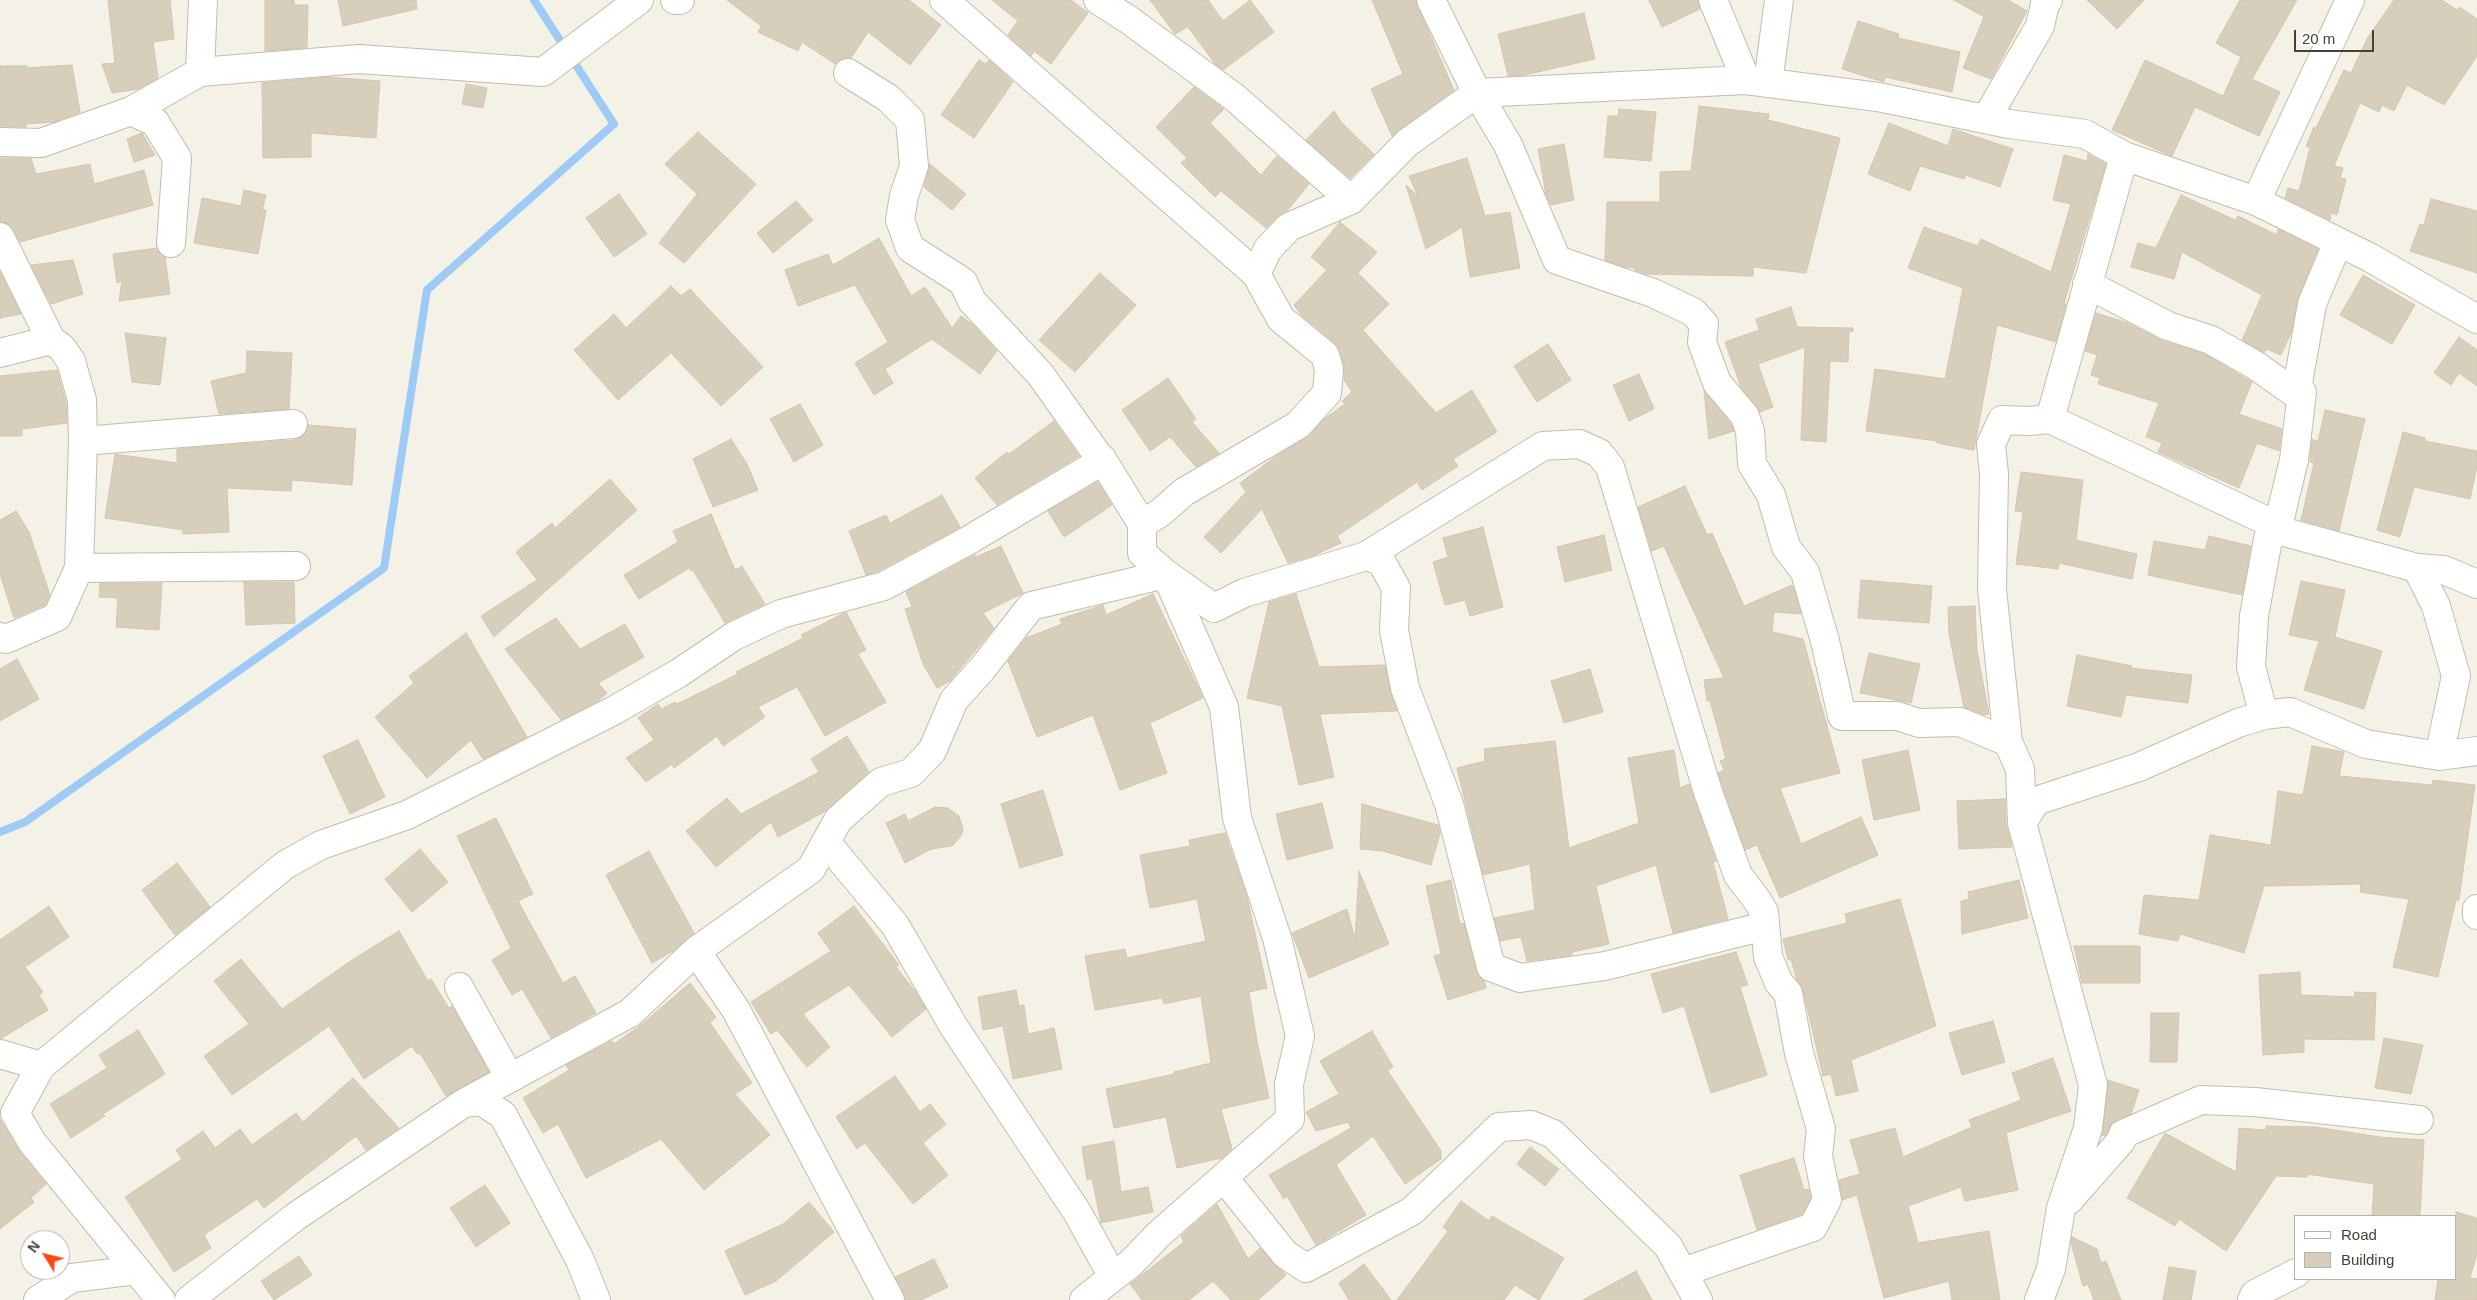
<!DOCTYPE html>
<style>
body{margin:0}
#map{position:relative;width:2477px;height:1300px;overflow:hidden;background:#f4f1e6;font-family:Arial,sans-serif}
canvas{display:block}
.legend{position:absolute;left:2294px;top:1215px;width:162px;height:65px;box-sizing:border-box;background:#fff;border:1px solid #b6b3ae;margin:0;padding:6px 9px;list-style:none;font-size:15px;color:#484235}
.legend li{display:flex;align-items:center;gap:10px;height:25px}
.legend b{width:25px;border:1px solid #b6b3ae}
.north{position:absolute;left:20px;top:1230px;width:50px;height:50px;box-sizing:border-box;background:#fff;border:1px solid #b6b3ae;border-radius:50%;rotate:306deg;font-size:14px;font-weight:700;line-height:20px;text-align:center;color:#484235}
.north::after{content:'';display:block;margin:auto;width:18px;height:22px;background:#ff4912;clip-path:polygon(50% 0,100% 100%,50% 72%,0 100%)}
.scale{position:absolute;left:2294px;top:30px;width:80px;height:22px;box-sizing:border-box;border:2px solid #484235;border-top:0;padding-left:6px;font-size:15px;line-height:18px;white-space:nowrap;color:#484235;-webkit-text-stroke:4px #fff;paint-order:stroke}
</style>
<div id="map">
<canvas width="2477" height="1300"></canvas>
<ul class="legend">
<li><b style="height:6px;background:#fff"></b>Road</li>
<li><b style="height:14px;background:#d7cebb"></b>Building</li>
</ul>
<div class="north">N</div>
<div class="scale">20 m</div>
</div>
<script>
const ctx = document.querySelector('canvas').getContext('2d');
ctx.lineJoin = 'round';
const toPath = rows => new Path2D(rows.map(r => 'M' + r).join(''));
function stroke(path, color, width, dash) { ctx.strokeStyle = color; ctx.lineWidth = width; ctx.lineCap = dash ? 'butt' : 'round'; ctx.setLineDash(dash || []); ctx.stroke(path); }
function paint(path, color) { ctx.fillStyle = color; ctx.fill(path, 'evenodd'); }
const stream = toPath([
 [0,832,25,822,384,568,427,290,614,124,534,0]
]);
const building = toPath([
 [108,0,170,0,174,39,153,42,158,78,138,89,112,93,102,64,115,63,108,0],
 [265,0,294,0,294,5,308,5,307,48,265,51,265,0],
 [338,0,416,0,417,9,343,26,338,0],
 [727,0,909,0,941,25,910,65,868,32,851,58,841,59,835,64,802,42,798,51,758,32,761,26,727,0],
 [992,0,1071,0,1088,13,1051,64,1034,51,1031,56,1008,35,1018,21,992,0],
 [1150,0,1208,0,1223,21,1250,0,1274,32,1223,70,1216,65,1188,27,1175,34,1150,0],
 [1372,0,1415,0,1454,90,1392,136,1371,89,1403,74,1372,0],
 [1649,0,1698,0,1700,9,1662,27,1649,0],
 [1954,0,2008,0,2027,11,1991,79,1963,68,1984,17,1954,0],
 [2087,0,2144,0,2117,29,2087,0],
 [2240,0,2297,0,2252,79,2280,92,2259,136,2195,107,2172,156,2112,130,2145,60,2223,96,2241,57,2216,43,2240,0],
 [2394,0,2442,0,2457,10,2459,7,2477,19,2477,56,2444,105,2407,85,2394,111,2382,105,2379,112,2360,103,2334,166,2343,168,2340,178,2346,179,2337,215,2331,213,2330,220,2285,198,2288,188,2299,191,2310,148,2306,146,2314,127,2316,128,2344,70,2351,73,2368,37,2394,0],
 [1584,13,1595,59,1524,75,1508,76,1498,34,1584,13],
 [1858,21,1899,34,1898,38,1960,52,1952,92,1885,77,1884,82,1842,69,1858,21],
 [979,60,986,64,989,60,1013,82,974,138,941,115,979,60],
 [72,65,80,112,54,122,26,124,26,127,0,126,0,66,27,66,27,68,72,65],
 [329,77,380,81,376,138,311,133,311,157,263,158,262,83,329,77],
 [466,84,487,88,483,108,462,104,466,84],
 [1194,87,1224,109,1210,123,1261,175,1277,156,1309,184,1287,211,1278,216,1266,228,1221,191,1215,197,1181,163,1187,158,1156,127,1194,87],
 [1699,106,1769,114,1768,120,1840,138,1806,273,1753,267,1753,276,1646,274,1635,270,1635,268,1625,267,1605,260,1607,202,1660,202,1660,172,1691,171,1699,106],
 [1619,109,1656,112,1651,161,1604,157,1608,116,1618,116,1619,109],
 [1334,111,1342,123,1374,154,1350,178,1306,140,1334,111],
 [1889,123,1948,146,1953,129,2013,149,2000,187,1966,175,1964,179,1920,166,1910,191,1868,174,1889,123],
 [698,132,756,184,684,263,659,243,697,194,665,164,698,132],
 [142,133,155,155,134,162,127,139,142,133],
 [1564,144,1574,200,1551,205,1546,195,1538,149,1564,144],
 [2088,154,2106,164,2064,303,2066,304,2056,342,1997,325,1974,450,1937,443,1937,441,1866,431,1875,369,1945,379,1963,288,1908,268,1924,227,1978,246,1981,239,2051,272,2071,204,2053,200,2064,155,2087,161,2088,154],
 [0,158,31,158,36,174,90,164,94,184,144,170,153,205,20,242,9,224,0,222,0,158],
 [1467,158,1485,216,1510,212,1520,268,1470,277,1462,227,1426,249,1406,185,1418,196,1409,176,1467,158],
 [930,164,966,194,952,210,924,187,930,164],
 [244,190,266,195,262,210,266,210,258,254,194,243,202,198,241,206,244,190],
 [619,194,647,234,614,257,586,218,619,194],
 [2181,195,2235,220,2238,216,2277,235,2278,229,2318,249,2298,298,2291,333,2281,355,2266,349,2264,353,2242,340,2262,295,2182,252,2174,279,2131,267,2138,243,2156,248,2181,195],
 [2431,199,2477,211,2477,273,2410,251,2420,224,2424,225,2431,199],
 [796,201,813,220,773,253,757,233,796,201],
 [1340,222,1377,252,1358,273,1389,304,1363,330,1436,413,1472,390,1497,432,1453,459,1458,466,1422,490,1417,482,1337,536,1341,543,1315,555,1288,563,1262,509,1221,553,1204,537,1246,492,1240,483,1278,455,1309,436,1324,419,1345,404,1342,401,1352,392,1344,380,1344,365,1335,343,1301,315,1294,305,1327,270,1311,257,1340,222],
 [879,238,911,296,925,287,952,328,961,316,972,324,997,351,980,374,932,339,885,369,893,383,874,395,855,363,888,342,855,285,798,306,785,270,828,254,833,265,879,238],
 [157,248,165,257,170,294,119,301,122,281,117,283,113,254,157,248],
 [73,260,83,294,51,304,31,265,73,260],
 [0,272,21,314,0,318,0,272],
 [1100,273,1136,305,1075,372,1039,340,1100,273],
 [2363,275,2415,305,2392,344,2340,315,2363,275],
 [671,286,681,296,690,289,763,367,721,406,671,353,618,400,574,350,614,314,626,328,671,286],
 [1791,307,1797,327,1853,328,1853,331,1849,332,1848,362,1830,361,1826,442,1801,440,1805,347,1758,364,1773,407,1760,412,1741,387,1725,342,1759,330,1756,319,1791,307],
 [2096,313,2128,323,2163,341,2205,354,2252,382,2239,414,2282,429,2279,451,2257,443,2239,488,2158,452,2162,443,2146,437,2159,403,2098,384,2100,378,2091,375,2097,355,2085,351,2096,313],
 [125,333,166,338,160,385,132,382,125,333],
 [2459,337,2477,350,2477,386,2459,373,2451,385,2434,373,2459,337],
 [1548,344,1571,380,1537,402,1514,366,1548,344],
 [247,351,292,353,289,409,219,414,211,381,246,373,247,351],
 [57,370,66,402,67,423,22,429,22,436,0,436,0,376,57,370],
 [1639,374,1654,409,1629,421,1613,385,1639,374],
 [1168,378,1196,419,1192,422,1219,453,1196,467,1170,437,1150,451,1122,410,1168,378],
 [1704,391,1731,424,1734,431,1709,439,1704,391],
 [800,404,823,445,794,462,770,419,800,404],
 [2325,410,2365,419,2339,531,2301,520,2314,463,2310,462,2312,439,2318,442,2325,410],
 [1054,421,1079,456,997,505,975,478,1007,452,1009,454,1054,421],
 [308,425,356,429,352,485,292,480,291,491,227,488,229,532,183,534,183,530,105,518,115,454,177,463,177,449,294,440,302,437,308,425],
 [2403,432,2425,438,2425,441,2477,451,2477,466,2470,499,2414,487,2400,537,2377,530,2403,432],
 [731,439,747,464,758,490,713,507,693,459,731,439],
 [2021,472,2083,480,2076,540,2137,554,2132,579,2059,563,2058,569,2016,564,2023,512,2015,511,2021,472],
 [610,479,637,510,494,637,481,616,537,580,516,552,552,523,555,528,610,479],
 [1098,482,1112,505,1064,537,1048,511,1098,482],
 [1685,486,1707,535,1712,533,1744,606,1792,585,1794,590,1801,614,1774,612,1772,632,1803,639,1840,773,1780,788,1801,844,1861,817,1878,855,1780,898,1757,845,1745,850,1718,773,1724,770,1720,761,1726,759,1710,701,1707,701,1704,680,1724,678,1664,546,1652,551,1638,507,1685,486],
 [942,495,960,527,878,571,866,575,849,531,886,515,890,523,942,495],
 [16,511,29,532,50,595,45,605,14,618,0,574,0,520,16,511],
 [711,514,735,570,742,566,765,604,725,623,693,570,691,571,689,568,639,599,624,575,678,542,673,531,711,514],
 [1483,527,1503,607,1470,616,1465,600,1445,605,1433,562,1448,557,1443,538,1483,527],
 [1604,535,1612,570,1565,582,1557,547,1604,535],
 [2209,536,2251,546,2242,595,2148,575,2154,541,2205,550,2209,536],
 [1001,546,1023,593,983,613,994,628,950,681,937,688,923,664,905,609,912,607,906,592,975,555,976,557,1001,546],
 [1861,580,1932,586,1929,623,1858,618,1861,580],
 [2301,581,2345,590,2335,637,2382,651,2364,709,2304,690,2319,641,2289,635,2301,581],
 [244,582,294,582,295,623,246,625,244,582],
 [100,583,162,583,159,630,116,627,118,598,99,597,100,583],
 [1153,594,1203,698,1150,723,1167,773,1120,790,1093,715,1037,737,1008,661,1026,638,1062,624,1060,619,1103,605,1106,615,1153,594],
 [1296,594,1319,667,1385,665,1390,691,1397,711,1320,714,1334,777,1299,785,1282,706,1247,698,1269,602,1296,594],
 [1975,606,1977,651,1989,714,1984,715,1964,707,1949,634,1948,607,1975,606],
 [846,612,866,650,858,654,886,702,825,736,797,687,758,707,765,717,723,746,717,736,674,768,672,764,646,782,626,758,654,740,638,718,658,704,661,709,675,702,677,704,738,674,736,672,803,638,801,635,846,612],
 [556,618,580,649,625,624,644,657,598,683,607,693,598,701,561,720,505,649,556,618],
 [466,633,527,737,483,759,471,740,427,778,375,717,414,683,409,676,466,633],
 [1869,653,1920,664,1911,703,1860,693,1869,653],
 [2077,655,2132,666,2131,668,2192,675,2188,703,2126,695,2121,717,2067,706,2077,655],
 [17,659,39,699,0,721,0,669,17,659],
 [1590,669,1603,712,1564,723,1551,681,1590,669],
 [847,736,869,772,824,812,778,837,771,822,716,867,686,831,727,798,741,814,819,772,811,759,847,736],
 [358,740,385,797,350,814,323,756,358,740],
 [1555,741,1569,848,1639,823,1628,758,1674,750,1680,788,1689,784,1716,861,1713,862,1728,919,1673,933,1656,865,1596,886,1609,944,1572,952,1572,955,1527,961,1521,937,1500,941,1494,918,1535,910,1530,864,1483,875,1457,768,1485,761,1484,749,1555,741],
 [2312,746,2344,752,2339,776,2432,785,2433,780,2475,785,2459,900,2456,900,2438,977,2393,967,2409,899,2360,892,2361,884,2264,886,2244,953,2180,934,2178,941,2139,934,2144,895,2199,900,2210,835,2271,845,2278,791,2303,795,2312,746],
 [1908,750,1920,810,1874,820,1862,760,1908,750],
 [1043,790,1063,855,1020,868,1001,804,1043,790],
 [2005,799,2006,824,2012,847,1959,849,1957,801,2005,799],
 [1322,803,1333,848,1287,860,1276,814,1322,803],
 [1362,804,1438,825,1440,833,1431,865,1383,851,1360,849,1362,804],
 [935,807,948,808,959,816,963,829,961,836,952,846,931,849,905,863,886,823,905,814,908,821,935,807],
 [496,818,533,894,518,901,563,983,575,976,596,1013,551,1038,522,989,512,995,492,960,511,948,457,836,496,818],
 [1225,833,1247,897,1267,988,1249,992,1257,1041,1269,1098,1221,1109,1232,1149,1222,1158,1177,1168,1166,1117,1114,1128,1106,1089,1174,1074,1174,1072,1211,1063,1201,996,1164,1004,1162,998,1095,1010,1085,956,1125,949,1127,958,1206,941,1197,899,1150,908,1140,855,1190,846,1189,840,1225,833],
 [420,849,448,882,412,912,385,879,420,849],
 [649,851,694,933,673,951,652,963,606,875,649,851],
 [177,863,210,907,175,935,142,890,177,863],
 [1359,871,1389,944,1309,978,1292,933,1347,909,1355,939,1359,871],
 [1451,880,1460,924,1464,923,1476,971,1484,980,1486,988,1448,1000,1434,956,1441,954,1426,886,1451,880],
 [2019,880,2028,918,1962,934,1961,901,1969,899,1968,892,2019,880],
 [1900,899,1936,1026,1851,1060,1858,1091,1836,1096,1831,1074,1823,1076,1803,990,1797,980,1791,959,1788,960,1783,939,1847,923,1845,914,1900,899],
 [49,906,69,937,25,967,43,992,39,995,48,1010,0,1039,0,940,49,906],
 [854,906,899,965,896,967,915,991,926,1009,892,1037,849,985,803,1014,830,1047,807,1067,777,1030,771,1034,751,1002,831,951,818,933,854,906],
 [399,931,428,981,431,979,449,1008,452,1006,489,1072,446,1096,420,1053,417,1054,412,1046,364,1079,329,1026,232,1095,204,1056,249,1024,214,981,241,959,282,1009,352,960,399,931],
 [2074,946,2140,946,2140,983,2082,983,2074,946],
 [1736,952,1748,985,1740,987,1767,1075,1711,1093,1684,1006,1663,1013,1651,974,1736,952],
 [2300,972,2301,995,2354,997,2355,992,2376,993,2374,1040,2304,1039,2304,1052,2263,1055,2259,975,2300,972],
 [690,983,716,1017,710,1023,752,1083,735,1094,770,1135,704,1190,661,1139,586,1178,558,1124,543,1133,523,1098,569,1070,566,1065,612,1041,614,1044,641,1025,690,983],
 [1016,990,1019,1006,1024,1005,1028,1034,1054,1028,1062,1069,1013,1079,1003,1026,983,1030,978,997,1016,990],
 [2151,1013,2179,1013,2177,1062,2150,1062,2151,1013],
 [1993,1021,2005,1062,1962,1075,1949,1033,1993,1021],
 [138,1030,165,1074,103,1114,105,1116,71,1138,50,1104,107,1068,99,1055,138,1030],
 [1372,1031,1393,1067,1387,1070,1441,1151,1441,1159,1405,1184,1373,1136,1336,1165,1366,1215,1316,1245,1287,1196,1284,1199,1269,1175,1351,1128,1348,1122,1316,1131,1306,1112,1339,1094,1320,1061,1372,1031],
 [2384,1038,2423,1045,2411,1094,2375,1088,2384,1038],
 [2053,1058,2071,1111,2006,1133,2018,1190,1965,1201,1961,1187,1908,1206,1918,1243,1989,1231,2000,1300,1952,1300,1949,1281,1884,1298,1857,1195,1842,1200,1839,1180,1860,1174,1850,1140,1895,1128,1903,1157,1972,1127,1969,1120,2021,1100,2012,1073,2053,1058],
 [895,1076,920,1112,930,1104,946,1124,923,1143,948,1175,913,1204,865,1143,857,1149,836,1117,895,1076],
 [353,1078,399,1128,366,1150,356,1136,264,1208,257,1199,204,1235,211,1248,174,1272,125,1197,182,1159,176,1150,203,1131,215,1148,240,1129,252,1145,296,1113,303,1122,353,1078],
 [2108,1080,2139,1090,2131,1114,2112,1123,2105,1136,2102,1135,2108,1080],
 [0,1119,20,1152,46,1184,31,1198,34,1202,0,1229,0,1119],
 [2266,1126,2315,1127,2380,1137,2424,1140,2420,1216,2372,1216,2374,1184,2307,1174,2307,1177,2276,1176,2226,1251,2179,1219,2175,1226,2127,1198,2165,1133,2236,1172,2239,1128,2266,1130,2266,1126],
 [1114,1141,1121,1192,1148,1187,1153,1212,1101,1223,1092,1179,1087,1180,1082,1147,1114,1141],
 [1530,1147,1559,1169,1545,1186,1517,1164,1530,1147],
 [1794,1158,1804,1190,1809,1189,1811,1198,1802,1214,1757,1230,1740,1175,1794,1158],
 [485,1185,510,1223,476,1247,450,1208,485,1185],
 [1461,1201,1489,1221,1492,1216,1564,1258,1539,1300,1515,1285,1504,1300,1397,1300,1448,1231,1443,1227,1461,1201],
 [809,1202,834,1232,776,1281,745,1295,725,1251,783,1224,809,1202],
 [1217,1204,1248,1259,1260,1248,1286,1275,1258,1300,1231,1300,1213,1281,1189,1300,1142,1300,1130,1284,1184,1242,1181,1236,1217,1204],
 [2456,1212,2477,1218,2477,1253,2470,1278,2477,1279,2477,1300,2435,1300,2438,1279,2456,1279,2456,1212],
 [2072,1237,2097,1249,2101,1263,2106,1261,2121,1300,2094,1300,2088,1284,2083,1286,2071,1243,2072,1237],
 [299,1256,312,1275,274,1300,261,1281,299,1256],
 [934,1259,948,1287,921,1300,906,1300,895,1277,934,1259],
 [1364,1264,1391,1300,1349,1300,1339,1283,1364,1264],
 [2169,1267,2196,1271,2191,1300,2163,1300,2169,1267],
 [1636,1271,1652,1300,1583,1300,1636,1271]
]);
const minor = toPath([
 [675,0,680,0],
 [944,0,1256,274,1281,319,1325,355,1329,369,1327,393,1298,425,1184,492,1160,513,1142,524],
 [1098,0,1129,20,1234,97,1351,200],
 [1431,0,1477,93,1508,145,1557,260,1653,293,1693,312,1704,324,1702,342,1717,383,1745,416,1750,431,1752,464,1771,495,1786,547,1805,572,1825,641,1842,716,1897,716,1919,723,1960,722,2008,742],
 [1713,0,1746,80],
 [200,72,203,0],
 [848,73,888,98,910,120,914,166,904,196,900,220,910,248,963,282,972,301,1040,374,1102,461],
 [1768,83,1779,0],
 [131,111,155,122,177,158,171,243],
 [1986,119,2040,26,2045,4,2048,0],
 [0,142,41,143,131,111,200,72,359,59,543,72,639,0],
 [2256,201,2350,0],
 [0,237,51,340],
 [1256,274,1268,249,1289,227,1351,200,1407,143,1477,93,1746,80,1878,97,2009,124,2085,134,2124,156,2256,201,2369,257,2477,319],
 [2087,284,2168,326,2211,340,2255,365,2296,394],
 [0,353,51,340,62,348,71,361,82,400,83,441,79,568,57,617,6,639,0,637],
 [2050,419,2124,156],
 [83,441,293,424],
 [2277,530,2417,568,2444,570,2477,584],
 [1366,556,1381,561,1396,588,1394,630,1405,688,1449,804,1491,967,1520,978,1605,966,1765,926],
 [79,568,296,566],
 [2417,568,2436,606,2456,676,2439,756],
 [2264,715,2251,667,2254,616,2271,523,2277,530,2294,460,2302,392,2296,394,2312,304,2338,242],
 [2022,823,2036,801,2139,767,2238,723,2264,715,2290,712,2366,744,2439,756,2477,751],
 [826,842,895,925,954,1027,1077,1212,1113,1277],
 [2477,909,2477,915],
 [696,951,736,1010,890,1300],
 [459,987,510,1078],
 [0,1054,41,1066],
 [464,1103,481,1101,503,1115,580,1260,596,1300],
 [1224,1178,1285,1254,1306,1268,1412,1211,1499,1127,1531,1125,1553,1134,1668,1246,1698,1300],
 [2069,1200,2121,1141,2123,1134,2201,1100,2255,1102,2419,1120],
 [38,1300,72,1278,137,1270],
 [161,1300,32,1142,15,1113,41,1066,285,865,321,845,407,815,613,711,679,673,734,636,781,614,884,586,969,540,1102,461,1102,459,1142,524,1142,553,1166,574,1224,707,1237,818,1277,938,1300,1036,1289,1084,1290,1119,1159,1234,1131,1263,1084,1300],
 [189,1300,295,1217,464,1103,630,1013,696,951,811,869,838,820,881,782,911,773,932,751,954,700,982,669,1031,606,1166,574,1214,608,1244,593,1366,556,1543,446,1579,444,1599,453,1610,467,1708,792,1738,875,1757,900,1764,912,1768,957,1779,983,1788,993,1799,1053,1821,1129,1818,1156,1827,1200,1813,1227,1683,1272],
 [2039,1300,2051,1269,2061,1208,2088,1128,2093,1085,2022,823,2020,769,2008,742,1992,589,1994,474,1991,444,2002,420,2029,421,2050,419,2271,523],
 [2252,1300,2255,1294,2296,1273]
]);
stroke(stream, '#9ecbf5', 8);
paint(building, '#d7cebb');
stroke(building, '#d2c7ad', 1);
stroke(minor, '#c3bdab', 30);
stroke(minor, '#fff', 28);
</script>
